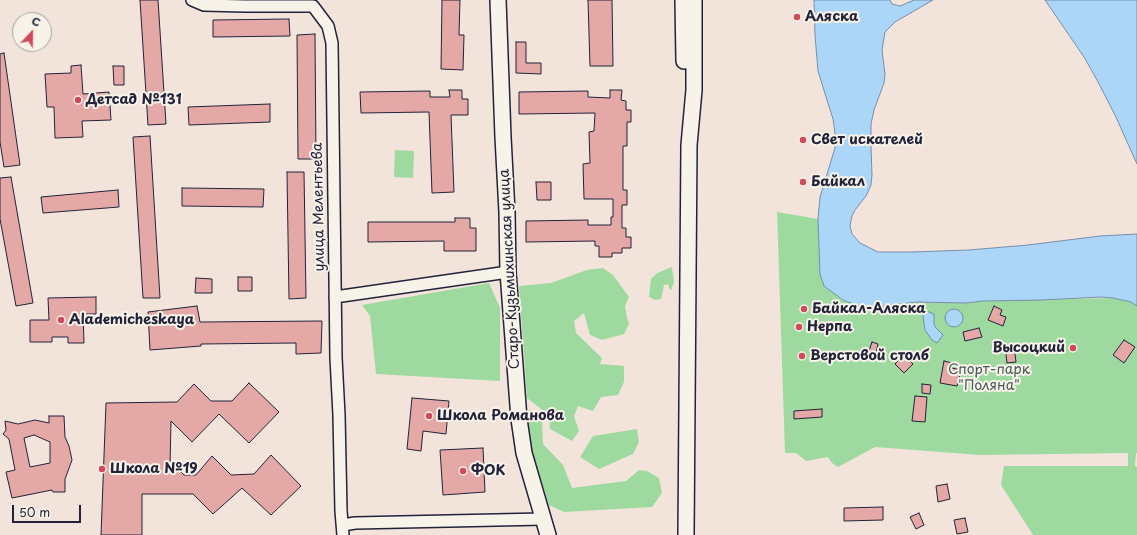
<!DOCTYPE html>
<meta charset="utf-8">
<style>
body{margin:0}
#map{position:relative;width:1137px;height:535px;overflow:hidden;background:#f3e4db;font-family:"Playpen Sans",sans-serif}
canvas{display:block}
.north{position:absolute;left:12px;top:12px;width:40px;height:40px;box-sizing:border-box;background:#f7f3e8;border:1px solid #a29fa3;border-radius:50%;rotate:22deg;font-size:11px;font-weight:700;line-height:16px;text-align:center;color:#22223b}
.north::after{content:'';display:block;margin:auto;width:14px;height:18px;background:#d1495b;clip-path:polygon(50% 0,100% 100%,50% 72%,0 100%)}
.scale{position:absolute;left:12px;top:505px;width:69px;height:18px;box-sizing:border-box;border:2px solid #22223b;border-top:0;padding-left:5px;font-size:12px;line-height:14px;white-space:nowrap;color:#22223b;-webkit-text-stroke:3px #f7f3e8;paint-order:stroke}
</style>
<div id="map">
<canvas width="1137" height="535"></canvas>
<div class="north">С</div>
<div class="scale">50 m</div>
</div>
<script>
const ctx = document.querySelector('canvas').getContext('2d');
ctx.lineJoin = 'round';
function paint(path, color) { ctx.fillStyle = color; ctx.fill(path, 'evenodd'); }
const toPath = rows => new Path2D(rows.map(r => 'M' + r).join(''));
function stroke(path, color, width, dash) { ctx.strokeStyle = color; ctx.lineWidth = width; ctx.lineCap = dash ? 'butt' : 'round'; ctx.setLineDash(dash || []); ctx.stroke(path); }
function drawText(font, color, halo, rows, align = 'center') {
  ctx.font = font + ' "Playpen Sans",sans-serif'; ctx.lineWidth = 4; ctx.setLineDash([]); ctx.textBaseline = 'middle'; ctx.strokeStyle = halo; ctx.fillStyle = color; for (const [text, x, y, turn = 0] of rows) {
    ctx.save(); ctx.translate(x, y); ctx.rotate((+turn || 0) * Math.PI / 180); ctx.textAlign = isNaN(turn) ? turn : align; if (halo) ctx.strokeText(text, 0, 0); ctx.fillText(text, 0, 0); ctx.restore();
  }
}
const green = toPath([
 [395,150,414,151,413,178,394,177],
 [777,212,818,219,820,274,824,286,843,300,874,307,917,302,966,303,983,301,1113,298,1131,302,1137,306,1137,453,1136,453,1135,466,1137,467,1137,535,1033,535,1001,485,1004,466,1128,466,1128,453,980,455,875,447,838,467,832,463,828,457,806,461,796,453,785,453],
 [672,267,674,282,671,290,670,290,668,284,664,285,661,299,655,300,649,297,651,279,657,273],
 [603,268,613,275,629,297,625,306,627,318,629,324,624,334,602,340,590,335,584,313,574,321,576,333,602,358,600,364,624,366,624,382,618,395,601,397,593,411,578,406,574,416,579,431,572,441,550,429,549,415,527,398,519,286,551,283,587,270],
 [489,283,500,308,500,381,376,374,370,316,362,305],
 [529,409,542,421,543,444,563,465,572,488,626,481,639,470,647,471,659,478,662,493,652,507,564,512,549,505,532,451,528,425],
 [637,429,639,442,633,454,599,469,580,457,593,436]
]);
const water = toPath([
 [814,0,890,0,892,4,900,6,914,0,933,0,895,22,885,32,882,50,885,74,884,83,874,110,871,124,871,147,872,175,871,185,866,196,855,210,852,216,850,226,852,234,860,243,878,252,912,252,969,250,1028,245,1100,236,1137,234,1137,306,1131,302,1113,298,1101,297,1042,300,983,301,966,303,917,302,874,307,856,305,843,300,824,286,820,274,818,219,820,197,835,148,835,133,833,119,818,71,815,35,814,0],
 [1045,0,1137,0,1137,164,1115,115,1097,80,1084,57,1045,0],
 '945 318a9 9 0 1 1 18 0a9 9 0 1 1-18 0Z',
 [924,310,934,314,934,324,936,328,943,335,937,343,932,340,925,330,923,316,924,310]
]);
const building = toPath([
 [140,0,158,0,166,124,148,125,140,0],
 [442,0,460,0,459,35,464,35,463,70,441,69,442,0],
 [588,0,612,0,613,66,590,66,588,0],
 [289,19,290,36,213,37,213,20,289,19],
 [315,34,316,159,298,159,297,35,315,34],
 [516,42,526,42,526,63,541,63,541,74,516,73,516,42],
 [4,53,20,165,4,167,0,142,0,54,4,53],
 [81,65,83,94,109,92,111,120,82,121,83,137,55,138,54,107,47,107,45,74,71,73,71,66,81,65],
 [113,66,124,66,124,85,114,85,113,66],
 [449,90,462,90,462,99,468,99,468,115,451,115,454,192,432,193,429,112,361,113,360,92,430,91,430,97,450,97,449,90],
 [610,90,622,90,621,100,626,101,626,110,631,110,631,122,627,122,627,146,623,146,623,190,627,190,627,205,622,205,622,228,626,228,626,237,631,237,631,248,622,248,622,253,612,253,612,257,599,257,599,246,595,246,595,241,526,242,526,221,588,220,588,225,611,225,611,217,613,217,613,199,584,199,583,164,590,163,589,132,594,131,595,113,519,114,519,92,588,91,588,97,610,98,610,90],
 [270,104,270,122,189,125,188,107,270,104],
 [150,136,160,298,143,298,133,137,150,136],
 [287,172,304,172,306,298,289,299,287,172],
 [11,177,33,303,16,306,0,219,0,178,11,177],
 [536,182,551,182,551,200,537,200,536,182],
 [182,188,264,189,263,207,182,206,182,188],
 [118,190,119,207,43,213,41,197,118,190],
 [455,218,470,218,470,228,476,228,476,251,444,251,444,241,368,242,368,222,455,222,455,218],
 [238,277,252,277,252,291,238,291,238,277],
 [196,278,212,279,212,293,195,293,196,278],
 [96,297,96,314,83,314,84,343,68,343,68,337,52,337,52,342,30,342,30,320,49,320,48,298,96,297],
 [197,306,200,322,322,321,321,353,296,354,296,343,201,344,201,346,150,350,148,312,197,306],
 [994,306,1002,310,1000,315,1006,317,1003,326,988,320,994,306],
 [979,328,982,337,965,341,963,332,979,328],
 [1124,340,1135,347,1124,363,1113,355,1124,340],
 [872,342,878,344,876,353,869,351,872,342],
 [1014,346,1016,362,1007,363,1005,347,1014,346],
 [903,355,913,364,904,373,895,364,903,355],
 [944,361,952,363,952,368,961,370,957,386,940,383,944,361],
 [249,383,279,412,249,443,219,414,192,442,171,421,170,466,175,466,184,475,196,475,212,456,231,475,254,474,271,455,301,486,271,515,242,488,213,514,193,494,142,494,142,535,101,535,106,403,177,402,194,384,211,401,232,401,249,383],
 [922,384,931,385,930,394,922,393,922,384],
 [915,396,927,397,925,422,912,421,915,396],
 [412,398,449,401,446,434,423,431,421,451,407,449,412,398],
 [822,409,822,417,794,419,794,411,822,409],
 [49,416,64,416,65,437,69,446,72,460,65,479,65,492,53,492,52,490,12,498,6,472,15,470,9,439,3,434,6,430,5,421,18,424,35,420,49,423,49,416],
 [34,435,50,442,50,463,30,467,24,438,34,435],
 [483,448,485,492,443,495,440,450,483,448],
 [947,484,950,499,938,502,936,486,947,484],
 [883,507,883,520,844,521,844,508,883,507],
 [919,513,924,525,916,529,910,517,919,513],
 [965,518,968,532,957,534,954,520,965,518]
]);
const street = toPath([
 [192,0,204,5,245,6,313,6,328,26,332,43,336,358,339,415,341,511,343,535],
 [335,297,508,272],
 [343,525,355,523,543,519]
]);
const secondary = toPath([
 [498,0,503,137,507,212,508,272,519,419,524,453,548,535],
 [683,0,684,61],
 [686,535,689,145,694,90,694,0]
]);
const markers = [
 [797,17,4,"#d1495b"],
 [78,100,4,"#d1495b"],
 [803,140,4,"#d1495b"],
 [803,182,4,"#d1495b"],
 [804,309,4,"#d1495b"],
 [61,320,4,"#d1495b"],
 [799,327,4,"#d1495b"],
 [1073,348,4,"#d1495b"],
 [802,356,4,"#d1495b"],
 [429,416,4,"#d1495b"],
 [102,469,4,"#d1495b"],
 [463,471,4,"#d1495b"]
];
const poiNames = [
 ["Аляска",805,17],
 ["Детсад №131",86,100],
 ["Свет искателей",811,140],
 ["Байкал",811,182],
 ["Байкал-Аляска",812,309],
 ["Alademicheskaya",69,320],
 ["Нерпа",807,327],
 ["Высоцкий",1065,348,"right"],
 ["Верстовой столб",810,356],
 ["Школа Романова",437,416],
 ["Школа №19",110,469],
 ["ФОК",471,471]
];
const streetNames = [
 ["улица Мелентьева",319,207,-91],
 ["Старо-Кузьмихинская улица",510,269,-93]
];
const parkNames = [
 ["Спорт-парк",989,370],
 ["\"Поляна\"",989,386]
];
paint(green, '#9edaa0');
paint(water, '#acd6f7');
stroke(water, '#758eac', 1);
paint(building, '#e4a8a7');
stroke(building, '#22223b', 1);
stroke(street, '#22223b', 14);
stroke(secondary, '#22223b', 18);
stroke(street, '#f7f3e8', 11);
stroke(secondary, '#f7f3e8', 15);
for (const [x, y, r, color] of markers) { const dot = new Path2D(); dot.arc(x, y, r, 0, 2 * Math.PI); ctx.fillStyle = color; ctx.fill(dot); stroke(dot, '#f7f3e8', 1.5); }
drawText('bold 14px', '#22223b', '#f7f3e8', poiNames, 'left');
drawText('14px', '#22223b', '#f7f3e8', streetNames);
drawText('14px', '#475959', '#f7f3e8', parkNames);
</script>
